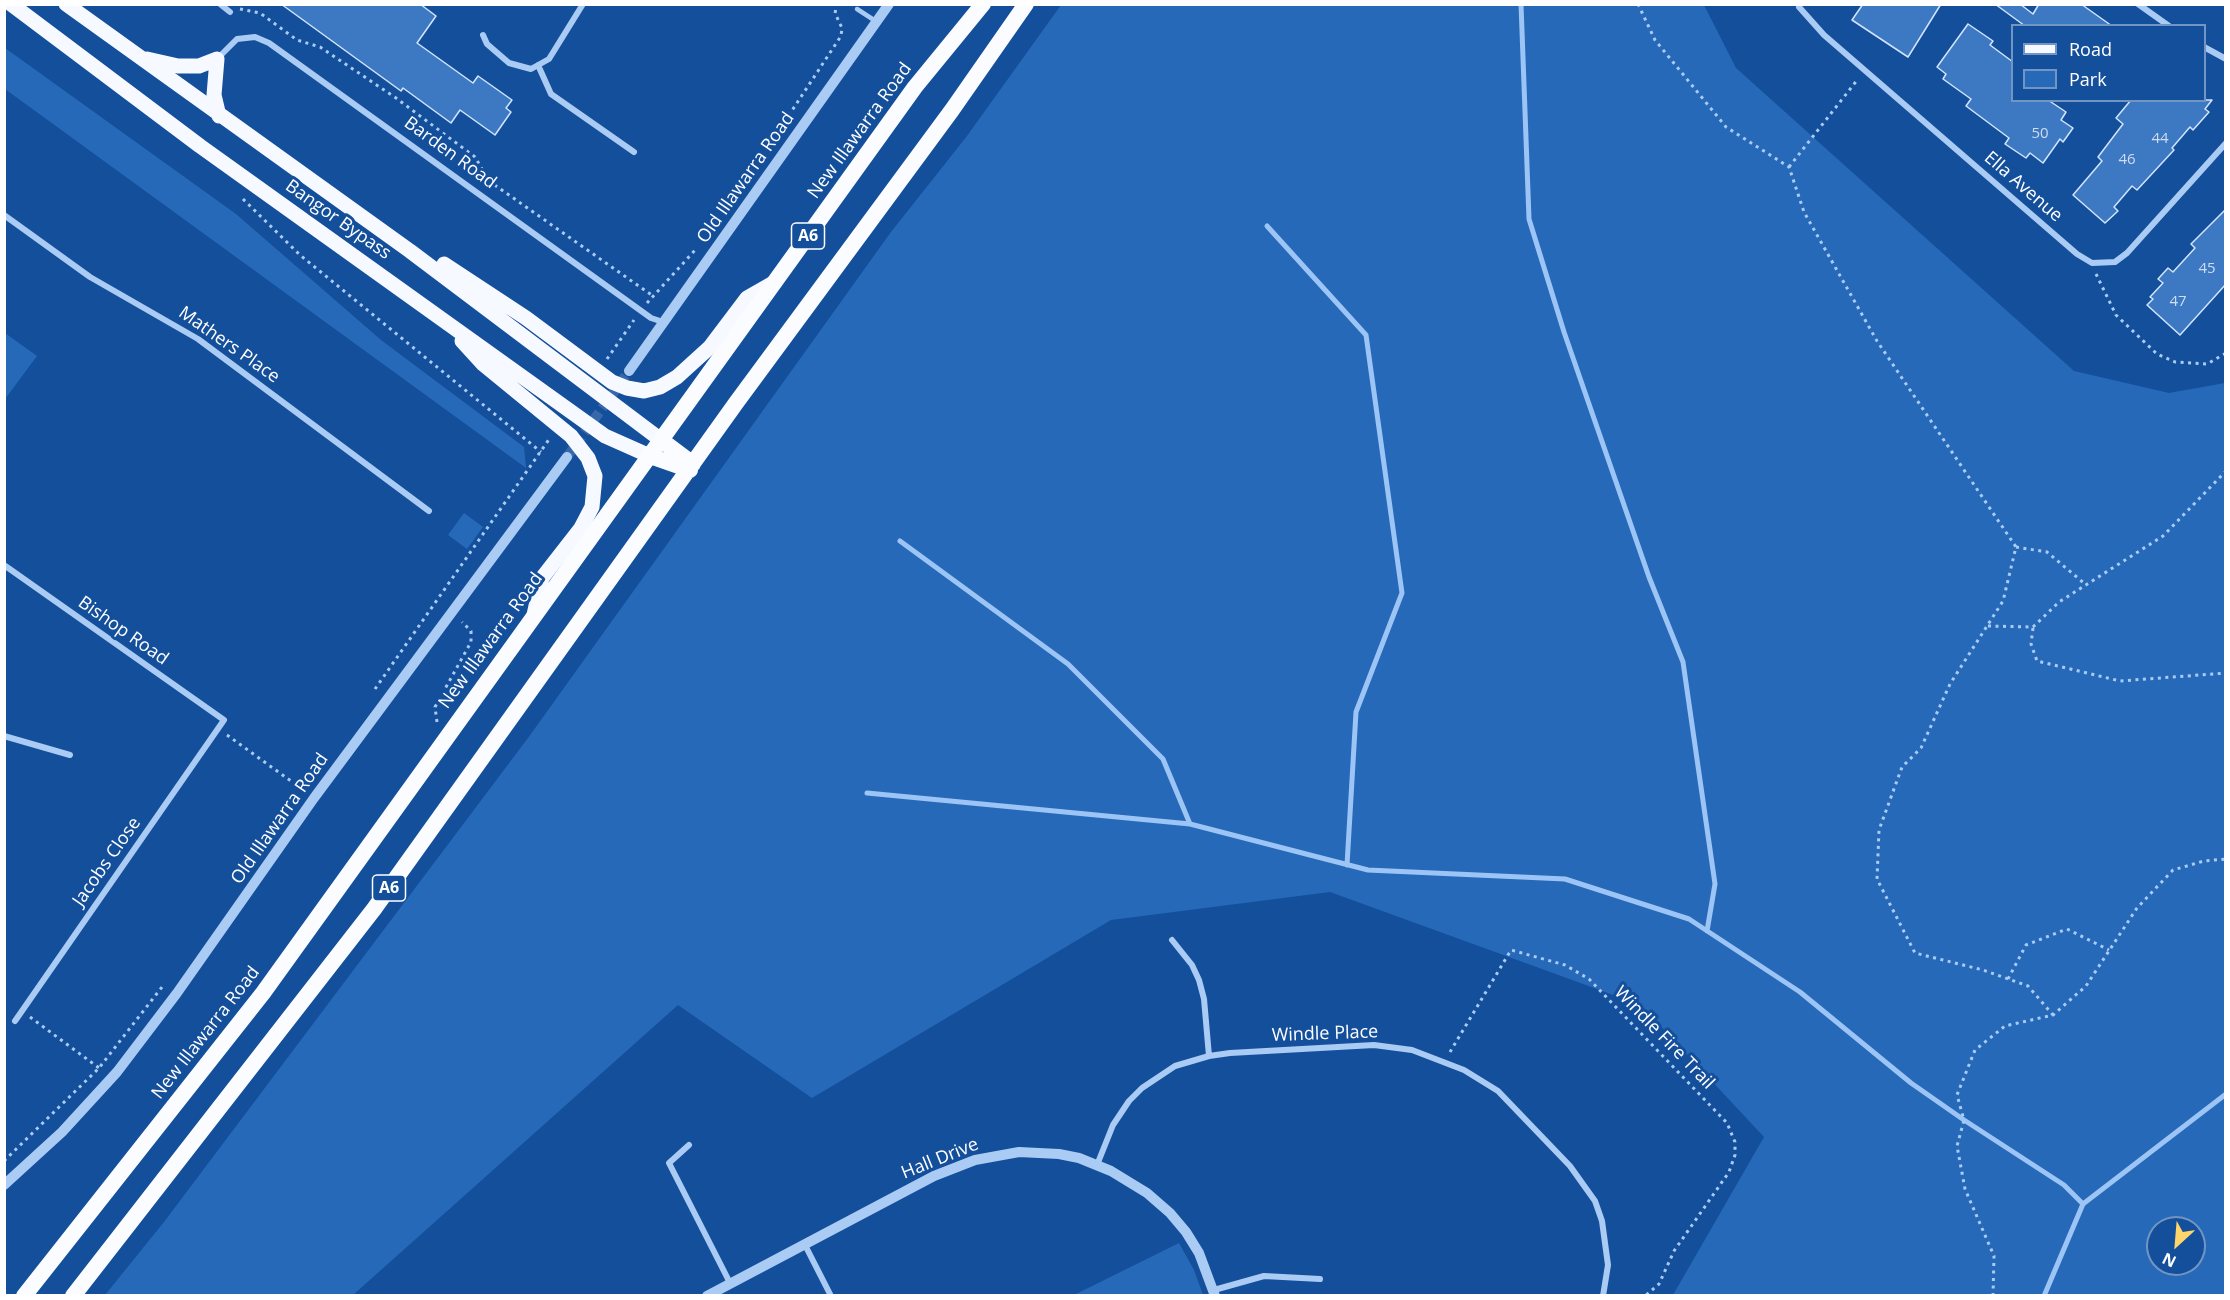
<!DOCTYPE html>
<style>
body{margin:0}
#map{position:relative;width:2230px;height:1300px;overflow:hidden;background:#144f9b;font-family:"Open Sans",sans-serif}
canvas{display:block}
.frame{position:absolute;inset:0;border:6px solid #fff;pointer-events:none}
.legend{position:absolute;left:2011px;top:24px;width:195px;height:78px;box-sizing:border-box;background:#144f9b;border:2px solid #7295c3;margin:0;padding:8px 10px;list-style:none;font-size:18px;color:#fff}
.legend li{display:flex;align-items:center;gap:12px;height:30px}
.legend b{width:30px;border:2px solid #7295c3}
.north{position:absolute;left:2146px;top:1216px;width:60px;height:60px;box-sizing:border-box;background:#144f9b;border:2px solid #7295c3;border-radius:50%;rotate:206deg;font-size:16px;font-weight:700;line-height:24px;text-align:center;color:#fff}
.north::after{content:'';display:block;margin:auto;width:21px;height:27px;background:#ffd56c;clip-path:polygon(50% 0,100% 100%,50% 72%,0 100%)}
</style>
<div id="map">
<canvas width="2230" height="1300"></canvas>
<div class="frame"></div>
<ul class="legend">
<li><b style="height:8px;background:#f6f9ff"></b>Road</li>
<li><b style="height:16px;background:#2769b9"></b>Park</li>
</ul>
<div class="north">N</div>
</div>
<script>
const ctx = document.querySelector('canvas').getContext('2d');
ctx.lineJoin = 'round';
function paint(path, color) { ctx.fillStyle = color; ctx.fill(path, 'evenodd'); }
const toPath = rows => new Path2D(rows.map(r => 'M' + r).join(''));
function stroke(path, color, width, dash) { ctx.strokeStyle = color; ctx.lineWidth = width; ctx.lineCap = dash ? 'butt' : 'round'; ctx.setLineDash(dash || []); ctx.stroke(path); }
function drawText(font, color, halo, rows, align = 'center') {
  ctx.font = font + ' "Open Sans",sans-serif'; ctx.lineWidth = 6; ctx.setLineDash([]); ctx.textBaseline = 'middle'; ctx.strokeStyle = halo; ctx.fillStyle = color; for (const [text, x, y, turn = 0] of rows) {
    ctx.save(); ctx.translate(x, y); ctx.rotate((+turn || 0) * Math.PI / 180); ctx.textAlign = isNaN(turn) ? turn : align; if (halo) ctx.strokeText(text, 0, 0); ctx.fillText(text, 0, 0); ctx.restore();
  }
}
const green = toPath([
 [1061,5,1704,5,1736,68,2074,371,2169,393,2225,383,2225,1295,1673,1295,1764,1137,1641,1005,1330,892,1111,920,812,1098,678,1005,353,1295,105,1295,164,1222,528,738,891,232,967,136],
 [2158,1228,2194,1228,2194,1264,2158,1264],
 [5,48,236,214,381,340,524,447,526,468,5,89],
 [5,333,37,356,5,399],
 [464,513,483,527,467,549,448,535],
 [1179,1243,1194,1270,1203,1295,1074,1295]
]);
const stream = toPath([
 [1521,4,1529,219,1564,332,1649,577,1683,662,1715,884,1707,931],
 [1267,226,1366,335,1402,593,1356,712,1347,865],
 [900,541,1068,664,1163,759,1190,824],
 [867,793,1190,824,1368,870,1565,879,1689,919,1800,992,1911,1083,1964,1120,2064,1185,2083,1204],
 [2044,1296,2083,1204,2226,1094]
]);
const building = toPath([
 [281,4,420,4,436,16,417,43,473,83,478,76,512,100,506,108,511,112,495,135,460,110,451,123,403,88,401,91,281,4],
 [1863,4,1941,4,1908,57,1852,20,1863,4],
 [1995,4,2020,4,2033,14,2039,4,2081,4,2112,26,2025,26,1995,4],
 [1968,24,1993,41,1990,45,2013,62,2013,100,2048,100,2066,112,2061,120,2073,128,2063,142,2060,139,2043,163,2030,153,2026,158,2005,144,2009,138,1966,106,1971,99,1943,79,1946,74,1937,67,1968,24],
 [2131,100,2212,100,2205,109,2209,112,2193,130,2190,127,2172,148,2174,150,2137,190,2132,186,2114,207,2118,211,2105,223,2073,195,2102,161,2098,157,2123,124,2116,118,2131,100],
 [2226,209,2226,284,2180,335,2147,305,2153,299,2150,297,2163,283,2158,279,2168,268,2173,272,2195,248,2191,244,2226,209]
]);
const tertiaryTunnel = toPath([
 [567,457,629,371]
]);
const path = toPath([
 [1638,4,1655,40,1726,127,1789,167,1804,212,1877,341,2016,547,2003,601,1950,684,1921,748,1902,767,1879,830,1877,879,1915,953,1983,970,2028,986,2053,1015],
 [240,9,260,13,297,40,320,47,396,98,475,157,489,181,653,296],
 [768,147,841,36,842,28,835,13,837,4],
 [1789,167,1858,79],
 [243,199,300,255,541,452],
 [2096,274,2116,315,2157,354,2175,362,2207,364,2226,353],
 [647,303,697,248],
 [607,359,634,320],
 [2016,547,2047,552,2085,584],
 [1988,626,2033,627,2059,602,2163,536,2226,471],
 [2033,628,2031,644,2037,661,2120,681,2226,673],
 [375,689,550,438],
 [437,722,435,707,471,642,471,631,462,622],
 [227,735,302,789],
 [2008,979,2026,945,2067,929,2109,950],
 [30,1017,99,1068],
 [1450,1052,1511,950,1565,965,1589,979,1727,1123,1735,1142,1735,1155,1729,1172,1674,1251,1659,1284,1645,1296],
 [4,1161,99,1068,162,987],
 [1993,1296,1994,1256,1965,1189,1957,1146,1964,1120,1957,1095,1975,1050,2005,1026,2053,1015,2086,986,2137,908,2173,870,2204,861,2226,859]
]);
const service = toPath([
 [857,9,877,22]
]);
const minor = toPath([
 [220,4,230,12],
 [2138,4,2169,26],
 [1799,7,1824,35,2077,254,2092,263,2115,262,2127,253,2226,143],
 [483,35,487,44,509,63,531,69,549,59,583,4],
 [2204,47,2226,59],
 [217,59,237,39,255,37,269,43,651,318,663,322],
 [538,65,551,94,634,152],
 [4,215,90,277,198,339,429,511],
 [4,565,224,720,15,1021],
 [4,736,70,755],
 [1172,940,1192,965,1199,980,1204,999,1209,1056],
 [689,1145,669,1163,730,1283],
 [1097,1165,1113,1125,1129,1101,1142,1088,1175,1066,1209,1056,1230,1053,1374,1045,1412,1050,1464,1070,1498,1091,1570,1166,1595,1201,1602,1221,1608,1265,1603,1296],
 [805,1245,831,1296],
 [1214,1290,1264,1276,1320,1279]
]);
const tertiary = toPath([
 [629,371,889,4],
 [4,1185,62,1132,117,1072,177,993,314,798,567,457],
 [707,1296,934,1176,975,1160,1019,1152,1059,1154,1079,1158,1111,1171,1147,1193,1170,1213,1186,1232,1199,1253,1215,1296]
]);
const primary = toPath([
 [11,4,200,146,605,436,650,456],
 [66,4,410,251,661,440],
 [147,59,178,66,199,66,217,59,214,95,219,116],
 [444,264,526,318,612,382,627,388,644,391,660,387,677,377,710,347,747,298,775,282],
 [462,341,483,364,571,436,588,458,595,476,592,507,581,528,542,578,534,615]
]);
const trunk = toPath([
 [661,440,693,464],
 [650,456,690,470],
 [24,1296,263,993,915,87,983,4],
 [73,1296,374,909,736,403,952,110,1026,4]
]);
const numberNames = [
 ["50",2040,134],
 ["44",2160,139],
 ["46",2127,160],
 ["45",2207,269],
 ["47",2178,302]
];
const shields = [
 [808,236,33],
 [389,888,33]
];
const shieldNames = [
 ["A6",808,236],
 ["A6",389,888]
];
const streetNames = [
 ["New Illawarra Road",860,131,-54],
 ["Barden Road",450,153,36],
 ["Old Illawarra Road",746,178,-55],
 ["Ella Avenue",2023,187,41],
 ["Bangor Bypass",338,220,35],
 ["Mathers Place",229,345,35],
 ["Bishop Road",123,631,35],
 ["New Illawarra Road",491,641,-54],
 ["Old Illawarra Road",280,819,-55],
 ["Jacobs Close",107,862,-55],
 ["New Illawarra Road",206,1033,-52],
 ["Windle Place",1325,1034,-2],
 ["Windle Fire Trail",1664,1038,46],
 ["Hall Drive",940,1159,-22]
];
paint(green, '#2769b9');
stroke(stream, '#9cc5f6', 5);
paint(building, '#3d78c2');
stroke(building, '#d2e5fd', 1.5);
stroke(tertiaryTunnel, '#3769aa', 10, [10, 5]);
stroke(path, '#aacbf3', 3, [3, 4.5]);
stroke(service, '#aacbf3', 4.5);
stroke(minor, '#aacbf3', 6);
stroke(tertiary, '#aacbf3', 10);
stroke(primary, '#f6f9ff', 15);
stroke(trunk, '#fafcff', 16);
drawText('15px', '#ceddf0', null, numberNames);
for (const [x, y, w] of shields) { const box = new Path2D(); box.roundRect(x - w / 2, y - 13, w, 26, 4.5); ctx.fillStyle = '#144f9b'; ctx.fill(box); stroke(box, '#fff', 1.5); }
drawText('bold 16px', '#fff', null, shieldNames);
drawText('18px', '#fff', '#144f9b', streetNames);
</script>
